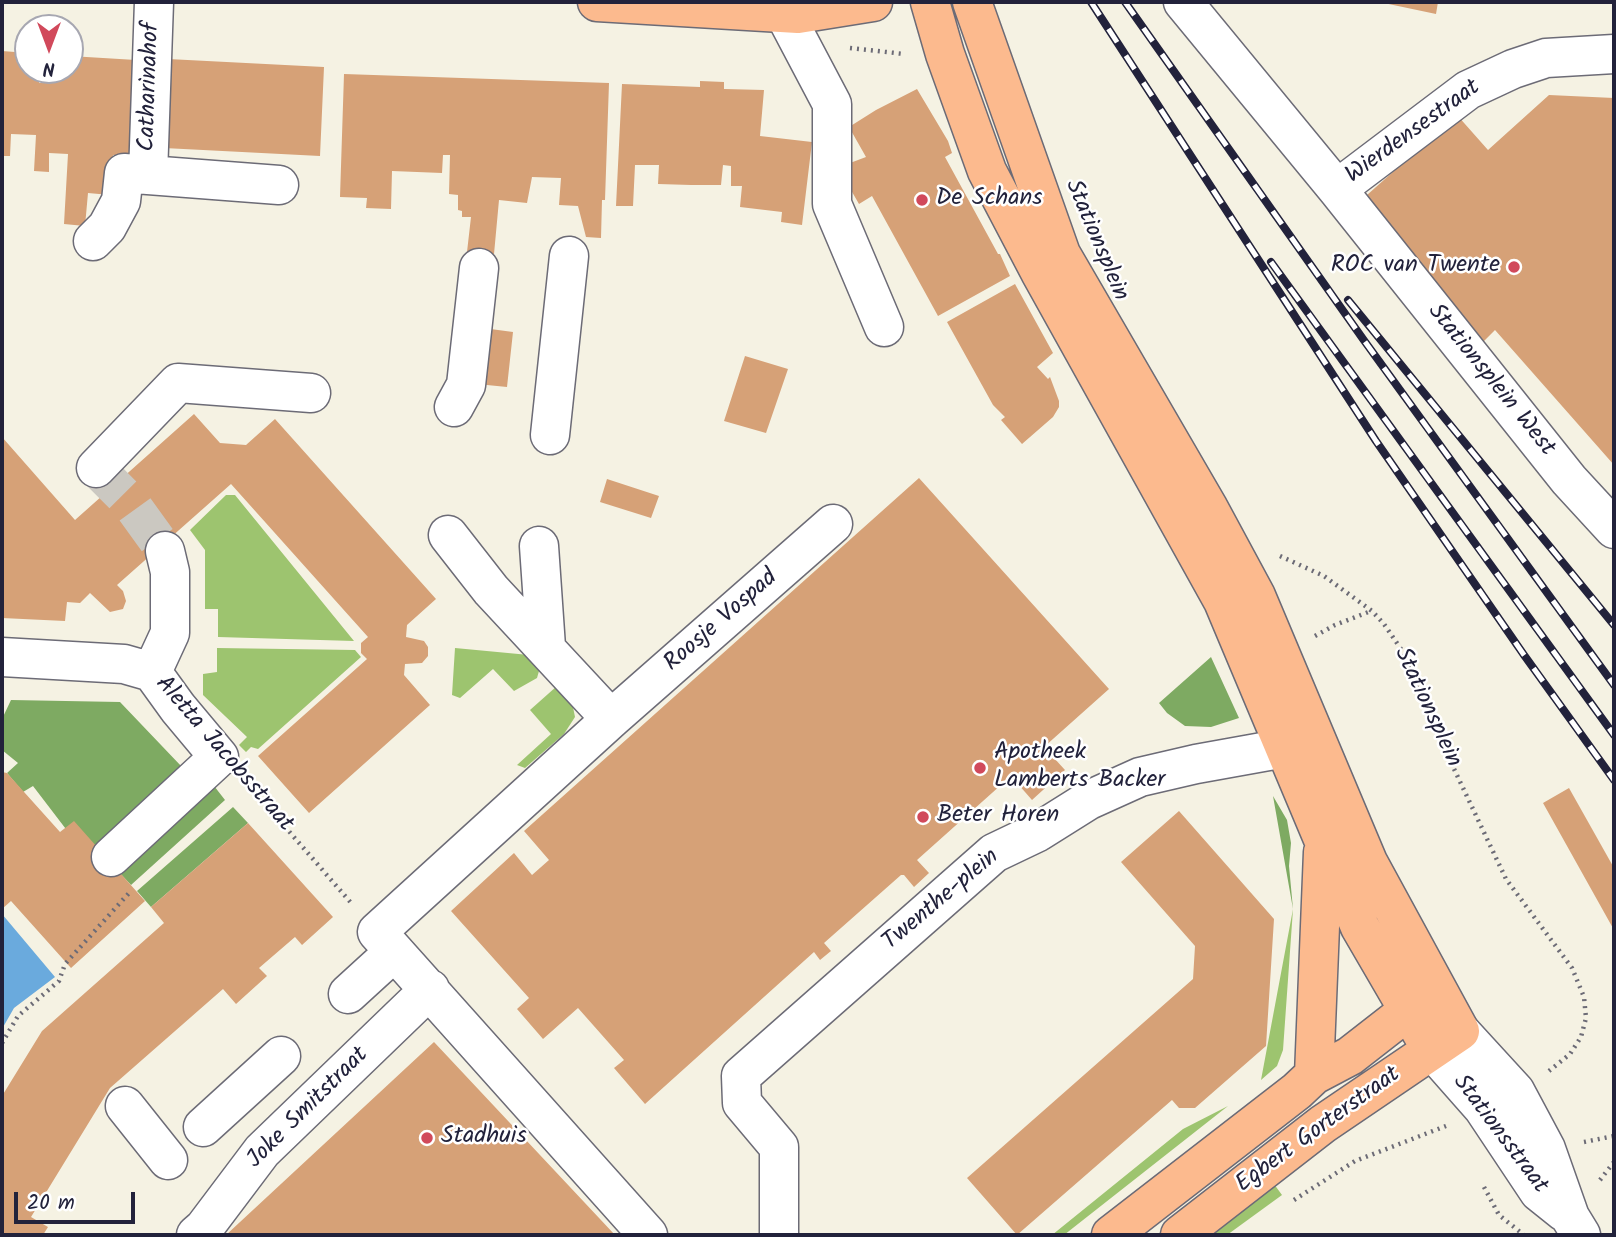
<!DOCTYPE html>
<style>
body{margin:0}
#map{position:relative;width:1616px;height:1237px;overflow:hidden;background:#f5f2e3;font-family:Kalam,sans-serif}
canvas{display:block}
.frame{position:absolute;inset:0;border:4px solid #22223b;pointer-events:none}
.north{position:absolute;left:14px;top:14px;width:70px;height:70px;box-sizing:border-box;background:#fff;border:2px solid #a7a7b1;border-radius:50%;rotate:180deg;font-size:19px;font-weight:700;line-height:28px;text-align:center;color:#22223b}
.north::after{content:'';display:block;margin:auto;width:24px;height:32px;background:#d1495b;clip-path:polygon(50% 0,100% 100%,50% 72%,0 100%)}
.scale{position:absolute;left:14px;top:1192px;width:121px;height:32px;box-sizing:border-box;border:4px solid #22223b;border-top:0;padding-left:9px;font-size:21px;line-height:24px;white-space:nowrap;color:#22223b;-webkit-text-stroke:5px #fff;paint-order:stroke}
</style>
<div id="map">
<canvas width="1616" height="1237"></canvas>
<div class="frame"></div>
<div class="north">N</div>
<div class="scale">20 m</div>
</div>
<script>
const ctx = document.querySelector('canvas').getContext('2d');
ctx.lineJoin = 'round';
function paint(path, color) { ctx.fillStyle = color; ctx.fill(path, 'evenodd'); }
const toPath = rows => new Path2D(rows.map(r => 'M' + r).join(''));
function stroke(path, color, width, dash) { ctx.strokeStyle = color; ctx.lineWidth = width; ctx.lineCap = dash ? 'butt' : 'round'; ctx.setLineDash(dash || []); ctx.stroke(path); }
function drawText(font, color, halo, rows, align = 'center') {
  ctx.font = font + ' Kalam,sans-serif'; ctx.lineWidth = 5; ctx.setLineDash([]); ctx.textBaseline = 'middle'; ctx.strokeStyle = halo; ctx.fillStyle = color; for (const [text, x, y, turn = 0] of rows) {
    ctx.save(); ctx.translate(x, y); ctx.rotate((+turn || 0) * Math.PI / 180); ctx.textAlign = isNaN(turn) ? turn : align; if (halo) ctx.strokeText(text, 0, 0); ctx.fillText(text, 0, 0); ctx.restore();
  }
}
const green = toPath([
 [226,495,235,495,354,641,218,637,218,609,205,609,205,550,190,530],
 [217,648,355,650,361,657,258,749,251,747,246,752,239,745,247,737,203,695,203,674,217,672],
 [455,648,529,655,541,664,537,678,514,691,493,669,460,698,452,695],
 [557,686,572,702,575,717,564,734,525,768,517,765,551,734,530,710],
 [1293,909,1283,1050,1277,1066,1261,1080],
 [1228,1106,1064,1235,1052,1235,1183,1129],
 [1271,1180,1282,1195,1227,1235,1198,1235]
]);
const forest = toPath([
 [1211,657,1239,718,1211,727,1185,726,1167,713,1159,703],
 [11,700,120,702,182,767,96,846,72,837,33,786,23,792,7,773,18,763,2,750,2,719],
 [211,782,225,800,131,885,116,869],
 [1273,796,1287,820,1291,843,1289,866,1293,909],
 [233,807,248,823,151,907,137,891]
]);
const water = toPath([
 [2,914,55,977,14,1008,2,1029]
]);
const building = toPath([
 [1379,2,1438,2,1436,14],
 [2,51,28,53,28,70,40,70,39,83,52,83,52,70,70,70,70,56,136,60,132,155,113,155,110,195,88,193,85,226,64,224,68,154,49,153,49,172,34,171,36,135,11,134,10,156,2,156],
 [168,59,324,67,320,156,164,148],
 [344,74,609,83,605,200,602,200,601,238,586,237,578,206,559,205,561,178,532,177,527,203,499,200,494,254,467,252,471,217,462,217,462,211,458,210,458,195,449,194,450,155,443,155,442,173,392,171,391,209,366,208,367,198,340,197],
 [700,81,724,82,724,89,764,90,760,136,812,142,802,225,781,222,782,212,740,207,742,186,731,186,731,166,723,165,721,185,691,185,658,184,659,165,635,165,633,206,616,206,622,84,700,87],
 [917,89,948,141,952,153,945,157,998,254,1000,254,1010,276,938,316,872,196,859,204,840,171,850,163,866,157,849,127,876,110],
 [1549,95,1614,98,1614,465,1495,330,1482,343,1358,203,1457,115,1488,150],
 [1015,284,1053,353,1037,367,1048,379,1050,377,1059,401,1059,407,1053,417,1022,444,1001,420,1005,417,993,405,947,322],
 [483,328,513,332,507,387,477,384],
 [745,356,788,369,766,433,724,421],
 [194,414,220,443,246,445,275,419,436,599,407,625,406,637,424,641,428,647,428,656,422,663,405,664,404,675,430,705,309,813,258,756,367,659,361,653,361,643,368,637,231,484,117,585,123,591,126,601,123,609,110,612,90,593,80,603,67,602,65,621,2,618,2,437,75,520],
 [919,478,1109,689,1044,747,1065,770,1032,800,1011,776,917,860,929,873,914,887,904,875,901,875,824,943,831,951,820,960,814,952,645,1104,614,1068,624,1060,578,1008,543,1039,517,1009,529,998,451,911,514,853,532,875,549,860,524,831],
 [607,479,659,496,651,518,600,502],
 [2,772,7,773,60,832,74,821,145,901,71,968,11,901,2,909],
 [1569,788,1614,868,1614,930,1543,803],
 [1179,811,1274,919,1266,1046,1195,1108,1179,1108,1172,1100,1017,1235,967,1178,1193,979,1195,946,1121,862],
 [248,823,333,917,302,945,295,937,259,968,267,976,236,1004,223,989,110,1088,31,1217,48,1227,43,1235,2,1235,2,1096,42,1031,164,923,151,907],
 [434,1042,615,1235,226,1235]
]);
const minorTunnel = toPath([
 [96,468,129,501,165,551]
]);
const path = toPath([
 [850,48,904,54],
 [1280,556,1324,576,1372,611,1384,624,1403,652,1421,699,1506,879,1572,968,1584,997,1586,1018,1581,1037,1570,1054,1549,1071],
 [1315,636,1335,625,1371,611],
 [248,784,352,904],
 [2,1043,18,1016,59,981,65,964,129,893],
 [1584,1142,1614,1136],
 [1600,1180,1614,1162],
 [1484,1187,1499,1215,1524,1235],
 [1294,1200,1355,1161,1446,1126]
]);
const minor = toPath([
 [154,2,148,175,279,185],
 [1183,2,1337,189,1569,480,1614,529],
 [784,13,832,104,832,204,884,327],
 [1337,189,1468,90,1513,69,1546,58,1614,54],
 [93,241,107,227,121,201,124,173,148,175],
 [454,407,466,385,479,268],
 [550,435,569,256],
 [96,468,178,383,311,393],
 [448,535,491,590,611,719],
 [539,546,546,647],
 [2,657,124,664,152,672,178,708,219,757,111,857],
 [152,672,170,633,170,572,165,551],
 [348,994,394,952],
 [1460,1031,1515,1091,1546,1149,1570,1217,1581,1235],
 [1431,1049,1483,1108,1539,1192,1564,1212],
 [125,1106,168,1160],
 [203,1127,281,1056],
 [196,1235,204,1228,262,1151,430,989],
 [648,1235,377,932,611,719,833,524],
 [779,1235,779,1147,742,1103,741,1076,994,853,1038,832,1089,800,1140,777,1196,764,1285,748]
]);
const major = toPath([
 [597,2,798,14,873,2],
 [930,2,945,54,987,171,1040,272,1223,601,1360,927,1431,1049],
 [972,2,1061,254,1208,507,1256,596,1368,862,1460,1031,1323,1124,1180,1235],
 [1314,1075,1323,852],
 [1111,1235,1297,1091,1314,1075,1350,1056,1427,996]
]);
const rail = toPath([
 [1091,2,1376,441,1524,655,1614,780],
 [1125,2,1363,339,1614,685],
 [1271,262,1614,735],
 [1348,300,1614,625]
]);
const markers = [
 [922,200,7,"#d1495b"],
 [1514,267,7,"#d1495b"],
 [980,768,7,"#d1495b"],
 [923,817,7,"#d1495b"],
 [427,1138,7,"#d1495b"]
];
const streetNames = [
 ["Catharinahof",151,87,-88],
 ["Wierdensestraat",1414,133,-36],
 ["Stationsplein",1095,241,67],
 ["Stationsplein West",1490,381,51],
 ["Roosje Vospad",722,622,-41],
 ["Stationsplein",1426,708,65],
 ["Aletta Jacobsstraat",223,755,49],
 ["Twenthe-plein",942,901,-40],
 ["Joke Smitstraat",309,1109,-45],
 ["Egbert Gorterstraat",1319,1131,-36],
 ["Stationsstraat",1499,1135,53]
];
const poiNames = [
 ["De Schans",936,200],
 ["ROC van Twente",1500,267,"right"],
 ["Apotheek",994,754],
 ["Lamberts Backer",994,782],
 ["Beter Horen",937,817],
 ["Stadhuis",441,1138]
];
paint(green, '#9dc46f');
paint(forest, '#7eaa62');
paint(water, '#6aaadd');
paint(building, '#d6a177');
stroke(minorTunnel, '#cbc8c1', 38, [38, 19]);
stroke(minor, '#6c6b76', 41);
stroke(major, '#6c6b76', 41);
stroke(path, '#6c6b76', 4.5, [2, 5]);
stroke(minor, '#fff', 38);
stroke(major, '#fcba8e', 38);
stroke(rail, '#22223b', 8);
stroke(rail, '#fff', 5, [16]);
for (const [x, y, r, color] of markers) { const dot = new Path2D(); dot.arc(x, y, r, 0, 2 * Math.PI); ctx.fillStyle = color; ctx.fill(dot); stroke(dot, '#fff', 2.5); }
drawText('24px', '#22223b', '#fff', streetNames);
drawText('24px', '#22223b', '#fff', poiNames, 'left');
</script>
